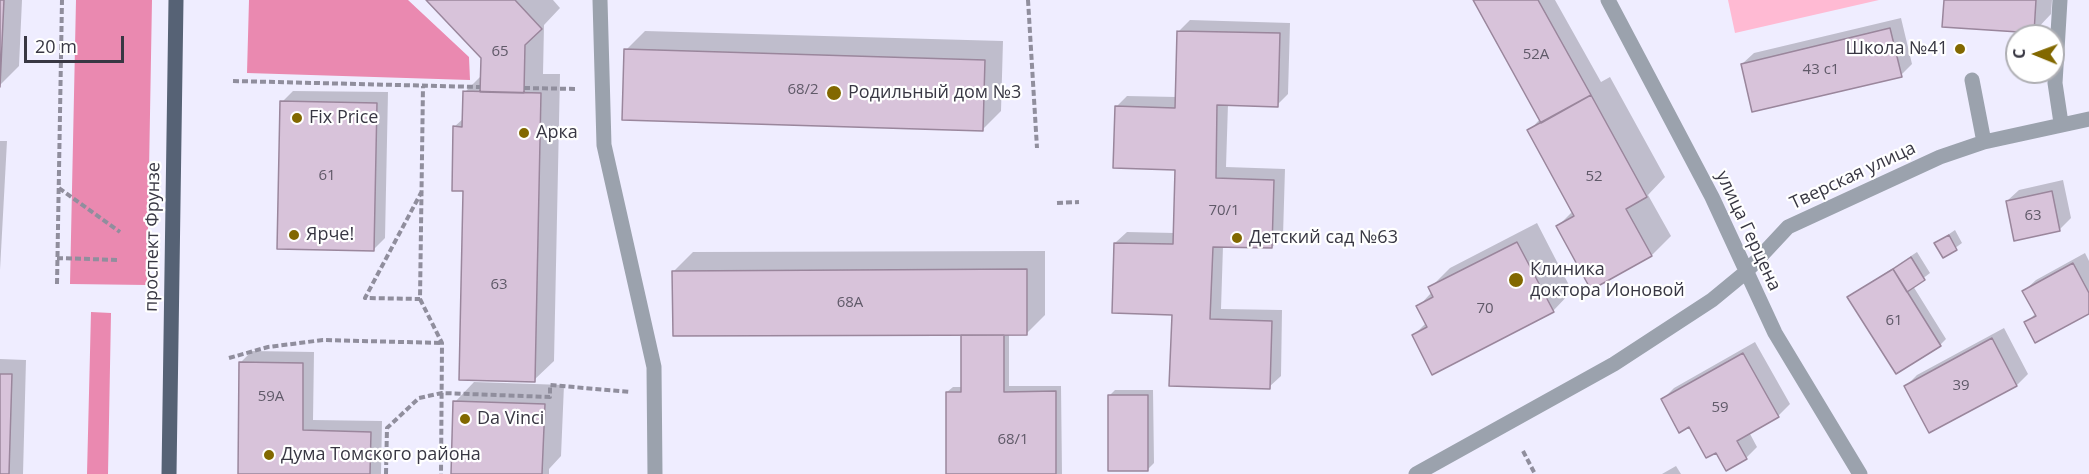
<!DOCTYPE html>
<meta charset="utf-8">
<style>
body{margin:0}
#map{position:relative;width:2089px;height:474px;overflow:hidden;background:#efedff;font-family:"Open Sans",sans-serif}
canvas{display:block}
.north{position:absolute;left:2005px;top:24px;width:60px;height:60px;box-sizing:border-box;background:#fff;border:2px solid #afafb4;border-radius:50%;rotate:271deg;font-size:16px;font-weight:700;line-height:24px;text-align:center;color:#383743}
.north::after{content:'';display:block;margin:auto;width:21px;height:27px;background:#826800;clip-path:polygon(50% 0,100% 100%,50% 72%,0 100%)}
.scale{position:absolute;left:24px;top:36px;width:100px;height:27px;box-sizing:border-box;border:3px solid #383743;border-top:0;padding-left:8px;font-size:18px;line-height:21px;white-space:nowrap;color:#383743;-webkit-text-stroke:4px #fff;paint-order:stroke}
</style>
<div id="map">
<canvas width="2089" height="474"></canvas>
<div class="north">С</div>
<div class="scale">20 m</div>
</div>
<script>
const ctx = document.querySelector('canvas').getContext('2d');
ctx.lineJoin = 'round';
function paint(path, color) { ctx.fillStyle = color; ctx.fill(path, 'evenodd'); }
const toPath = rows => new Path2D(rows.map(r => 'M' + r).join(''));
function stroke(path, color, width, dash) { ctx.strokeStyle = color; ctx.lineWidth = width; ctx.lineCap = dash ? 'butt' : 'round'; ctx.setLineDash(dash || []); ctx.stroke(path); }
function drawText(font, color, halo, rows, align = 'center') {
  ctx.font = font + ' "Open Sans",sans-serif'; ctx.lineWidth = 4.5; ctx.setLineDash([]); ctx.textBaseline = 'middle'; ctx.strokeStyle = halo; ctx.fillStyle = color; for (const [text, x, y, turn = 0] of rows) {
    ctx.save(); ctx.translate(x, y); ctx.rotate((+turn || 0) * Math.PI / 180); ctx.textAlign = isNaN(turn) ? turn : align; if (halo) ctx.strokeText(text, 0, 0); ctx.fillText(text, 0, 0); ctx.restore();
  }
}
const green = toPath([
 [1728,0,1879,0,1735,33]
]);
const forest = toPath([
 [76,0,152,0,147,285,70,284],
 [249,0,408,0,469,57,470,80,247,73],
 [91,312,111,313,108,474,87,474]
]);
const shadow = toPath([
 [0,0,22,0,19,66,0,85],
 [428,0,553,0,560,8,544,25,543,74,560,74,554,361,534,380,464,190,454,127,464,118,465,92,482,75,482,58],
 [1474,0,1555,0,1601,82,1610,77,1665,177,1648,195,1671,236,1652,255,1592,288,1558,226,1573,211,1529,131,1540,119],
 [1945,0,2052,0,2051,14,2034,32],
 [1901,18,1912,64,1901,75,1742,64,1754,53],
 [1190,20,1290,23,1288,94,1277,105,1228,104,1226,167,1285,169,1283,236,1272,247,1223,246,1221,309,1282,310,1281,376,1269,387,1173,313,1115,243,1127,232,1175,233,1176,169,1116,107,1127,96,1177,97,1179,31],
 [645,31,1003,41,1001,111,982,130,626,50],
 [293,91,388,92,385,238,374,249,282,102],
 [0,141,7,141,0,270],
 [2063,180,2071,218,2060,229,2016,239,2007,201,2019,190],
 [1537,223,1572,291,1553,311,1414,335,1426,323,1418,307,1432,292,1430,288,1450,268],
 [1955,230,1962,243,1944,256,1936,243],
 [1045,251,1045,315,1026,334,1009,334,1009,386,1061,386,1062,474,948,474,947,392,953,387,963,387,965,334,674,271,693,252],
 [1917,252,1930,273,1913,286,1946,339,1940,345,1849,297],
 [2085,253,2089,261,2089,312,2026,323,2036,313,2024,291,2036,280],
 [2004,328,2028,374,2017,385,1930,431,1906,386,1917,375],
 [1755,342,1790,404,1778,416,1749,432,1757,447,1746,458,1717,451,1662,400,1674,388],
 [252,351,314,352,313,420,382,421,381,474,239,474,241,362],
 [0,359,26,360,23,474,0,474],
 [474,382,564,385,561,456,549,469,549,474,452,474,455,402],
 [1115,390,1153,390,1154,463,1148,469,1109,396],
 [1676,466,1681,474,1662,474]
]);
const building = toPath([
 [0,0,4,0,0,87,0,0],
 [426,0,515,0,542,29,525,45,524,93,480,92,481,58,426,0],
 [1473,0,1538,0,1591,95,1541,123,1473,0],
 [1944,0,2036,0,2034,33,1942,27,1944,0],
 [1890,28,1902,77,1752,112,1741,64,1890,28],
 [1177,31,1280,33,1278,107,1217,105,1216,178,1274,180,1272,248,1213,247,1210,319,1272,321,1270,389,1169,386,1172,315,1112,313,1114,243,1173,244,1175,170,1113,168,1115,106,1175,108,1177,31],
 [624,49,985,60,983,131,622,120,624,49],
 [463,91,541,93,535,382,459,380,463,191,452,191,453,126,462,127,463,91],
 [1591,95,1647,197,1626,209,1652,256,1591,290,1556,226,1574,216,1527,130,1591,95],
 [280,101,377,103,374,251,277,249,280,101],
 [2052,191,2060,231,2014,241,2006,201,2052,191],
 [1949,235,1957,250,1943,258,1934,243,1949,235],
 [1517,242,1554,312,1432,375,1412,335,1427,327,1416,306,1433,297,1428,287,1517,242],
 [1911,257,1925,280,1907,292,1893,269,1911,257],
 [2073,263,2089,293,2089,314,2035,343,2024,322,2036,316,2022,291,2073,263],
 [1027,269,1027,335,673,336,672,271,1027,269],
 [1893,269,1941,346,1896,374,1847,297,1893,269],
 [961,335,1004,335,1004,392,1056,391,1056,474,946,474,946,392,961,392,961,335],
 [1992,338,2017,386,1929,433,1904,386,1992,338],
 [1743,353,1779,417,1737,441,1747,459,1726,471,1716,453,1706,458,1689,427,1679,433,1661,399,1743,353],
 [239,362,303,363,303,430,371,432,370,474,238,474,239,362],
 [0,374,12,374,9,474,0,474,0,374],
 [1108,395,1148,395,1148,471,1108,471,1108,395],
 [453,401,545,404,542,474,451,474,453,401]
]);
const path = toPath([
 [1028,0,1037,148],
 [233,81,480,87],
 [524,88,577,89],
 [59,188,120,232],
 [422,191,365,298,420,299,423,86],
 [1057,203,1079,202],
 [57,258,119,260],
 [57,284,62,0],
 [420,299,442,343,441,474],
 [229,358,268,347,323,340,442,343],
 [1523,451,1535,474],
 [386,474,387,428,419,398,442,393,550,397,550,385,631,392]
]);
const minor = toPath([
 [600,0,604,145,654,367,655,474],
 [1608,0,1712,197,1775,333,1860,474],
 [2060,0,2055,83,2061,123],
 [1972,80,1984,142],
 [1416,474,1614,364,1712,300,1746,272,1788,227,1940,157,1984,142,2089,119]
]);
const major = toPath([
 [169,474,176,0]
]);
const markers = [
 [1960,49,6,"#826800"],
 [834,93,8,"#826800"],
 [297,118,6,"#826800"],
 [524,133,6,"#826800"],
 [294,235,6,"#826800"],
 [1237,238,6,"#826800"],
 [1516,280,8,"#826800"],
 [465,419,6,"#826800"],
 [269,455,6,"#826800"]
];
const numberNames = [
 ["65",500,52],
 ["52А",1536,55],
 ["43 с1",1821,70],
 ["68/2",803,90],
 ["61",327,176],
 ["52",1594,177],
 ["70/1",1224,211],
 ["63",2033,216],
 ["63",499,285],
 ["68А",850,303],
 ["70",1485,309],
 ["61",1894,321],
 ["39",1961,386],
 ["59А",271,397],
 ["59",1720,408],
 ["68/1",1013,440]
];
const poiNames = [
 ["Школа №41",1948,49,"right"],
 ["Родильный дом №3",848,93],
 ["Fix Price",309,118],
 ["Арка",536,133],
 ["Ярче!",306,235],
 ["Детский сад №63",1249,238],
 ["Клиника",1530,270],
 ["доктора Ионовой",1530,291],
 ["Da Vinci",477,419],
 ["Дума Томского района",281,455]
];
const streetNames = [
 ["Тверская улица",1853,176,-25],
 ["улица Герцена",1748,231,65],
 ["проспект Фрунзе",153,237,-89]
];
paint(green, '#ffbad3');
paint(forest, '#ea89b0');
paint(shadow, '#0003');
paint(building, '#d8c3da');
stroke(building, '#9a869c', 1.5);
stroke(path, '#908e9d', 4, [6, 3]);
stroke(minor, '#9ba2ad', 15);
stroke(major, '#566275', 15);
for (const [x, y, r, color] of markers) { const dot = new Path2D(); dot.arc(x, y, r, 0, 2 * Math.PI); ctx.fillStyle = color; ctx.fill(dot); stroke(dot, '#fff', 2); }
drawText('15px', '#605a69', null, numberNames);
drawText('18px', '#383743', '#fff', poiNames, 'left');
drawText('18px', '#383743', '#fff', streetNames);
</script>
